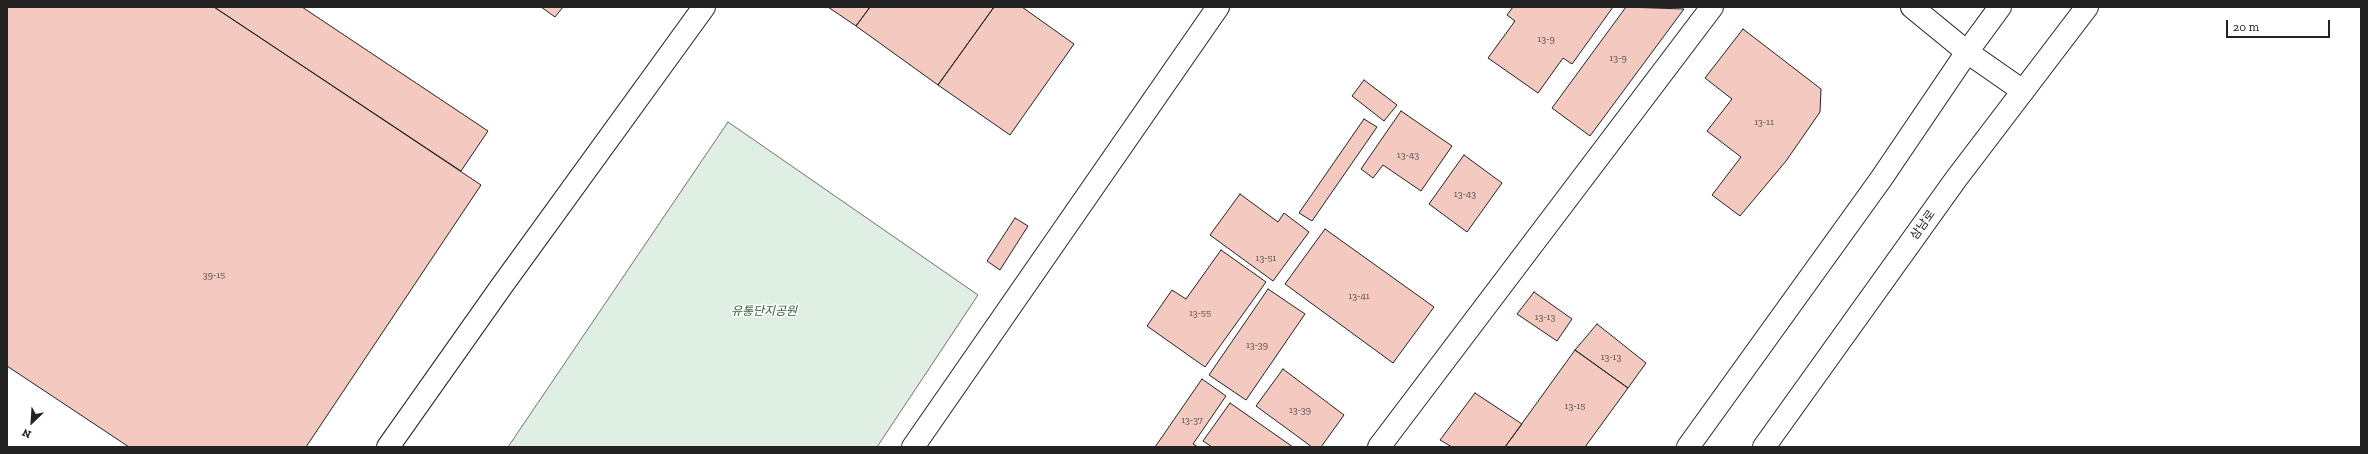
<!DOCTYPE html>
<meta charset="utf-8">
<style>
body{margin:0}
#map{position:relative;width:2368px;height:454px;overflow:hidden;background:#fff;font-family:"Zilla Slab",serif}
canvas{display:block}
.frame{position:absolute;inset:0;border:8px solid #222;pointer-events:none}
.north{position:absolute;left:12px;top:402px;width:40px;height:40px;-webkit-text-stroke:3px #fff;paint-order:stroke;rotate:205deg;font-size:11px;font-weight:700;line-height:16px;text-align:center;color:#222}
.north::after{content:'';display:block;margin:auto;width:14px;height:18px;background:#222;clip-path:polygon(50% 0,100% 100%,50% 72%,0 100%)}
.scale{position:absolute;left:2226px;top:20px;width:104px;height:18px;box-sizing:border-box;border:2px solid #222;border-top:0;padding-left:5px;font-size:12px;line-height:14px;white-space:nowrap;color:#222;-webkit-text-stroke:3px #fff;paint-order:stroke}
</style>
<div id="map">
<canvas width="2368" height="454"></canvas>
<div class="frame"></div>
<div class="north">N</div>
<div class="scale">20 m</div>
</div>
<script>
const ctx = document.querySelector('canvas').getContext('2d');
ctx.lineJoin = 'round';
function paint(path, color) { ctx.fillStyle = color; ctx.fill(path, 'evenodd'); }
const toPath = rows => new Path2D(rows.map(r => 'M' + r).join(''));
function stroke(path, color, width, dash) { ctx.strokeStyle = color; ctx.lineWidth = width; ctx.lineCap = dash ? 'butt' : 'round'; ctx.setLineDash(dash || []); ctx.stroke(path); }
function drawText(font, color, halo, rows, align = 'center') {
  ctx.font = font + ' "Zilla Slab","Noto Sans KR",serif'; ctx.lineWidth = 3; ctx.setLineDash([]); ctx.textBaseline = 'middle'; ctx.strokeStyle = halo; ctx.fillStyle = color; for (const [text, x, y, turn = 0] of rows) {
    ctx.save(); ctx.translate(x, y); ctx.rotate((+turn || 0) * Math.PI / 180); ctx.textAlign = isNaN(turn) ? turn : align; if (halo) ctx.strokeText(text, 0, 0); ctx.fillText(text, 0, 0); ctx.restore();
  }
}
const green = toPath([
 [728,122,978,295,877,447,508,447,728,122]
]);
const building = toPath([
 [7,7,214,7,481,185,306,447,129,447,7,366,7,7],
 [214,7,302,7,488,131,461,171,214,7],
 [541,7,563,7,555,17,541,7],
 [828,7,870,7,856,26,828,7],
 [870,7,994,7,938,85,856,26,870,7],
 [994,7,1022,7,1074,44,1010,135,938,85,994,7],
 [1513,7,1613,7,1572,64,1563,58,1538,93,1488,58,1515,21,1507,15,1513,7],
 [1626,7,1684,9,1590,136,1552,108,1626,7],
 [1743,29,1821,89,1820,112,1786,161,1740,216,1712,195,1741,157,1707,131,1732,99,1705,78,1743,29],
 [1364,80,1397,105,1384,121,1352,96,1364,80],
 [1401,111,1452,146,1421,191,1383,165,1373,178,1361,169,1401,111],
 [1364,119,1377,127,1312,221,1299,213,1364,119],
 [1464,155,1502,183,1467,232,1429,204,1464,155],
 [1240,194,1278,222,1284,213,1309,232,1273,281,1210,235,1240,194],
 [1015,218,1028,226,1000,270,987,261,1015,218],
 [1325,229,1434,307,1393,363,1285,284,1325,229],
 [1221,250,1266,282,1205,367,1147,326,1172,290,1186,299,1221,250],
 [1268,289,1305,314,1246,400,1209,375,1268,289],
 [1534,292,1572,319,1557,341,1517,314,1534,292],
 [1597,324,1646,363,1628,388,1575,350,1597,324],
 [1575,350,1628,388,1585,447,1505,447,1575,350],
 [1283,369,1344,415,1321,447,1312,447,1256,406,1283,369],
 [1202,379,1226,396,1193,444,1198,447,1155,447,1202,379],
 [1475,393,1522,424,1505,447,1452,447,1440,440,1475,393],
 [1230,403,1293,447,1212,447,1203,441,1230,403]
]);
const minor = toPath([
 [388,447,501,287,704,7],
 [913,447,1218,7],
 [1379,447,1712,7]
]);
const tertiary = toPath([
 [1912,7,1967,52,2023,91]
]);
const secondary = toPath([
 [1688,447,1881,179,1967,52,2000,7],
 [1764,447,1956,179,2087,7]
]);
const numberNames = [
 ["13-9",1546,39],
 ["13-9",1618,58],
 ["13-11",1764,122],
 ["13-43",1408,155],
 ["13-43",1465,194],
 ["13-51",1266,258],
 ["39-15",214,275],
 ["13-41",1359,296],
 ["13-55",1200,313],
 ["13-13",1545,317],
 ["13-39",1257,345],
 ["13-13",1611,357],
 ["13-15",1575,406],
 ["13-39",1300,410],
 ["13-37",1192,420]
];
const streetNames = [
 ["삼남로",1923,225,-54]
];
const parkNames = [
 ["유통단지공원",764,312]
];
paint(green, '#e0efe3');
stroke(green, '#6f6f6f', 1);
paint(building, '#f3c9c0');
stroke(building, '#222', 1);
stroke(minor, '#222', 24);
stroke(tertiary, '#222', 24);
stroke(secondary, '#222', 24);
stroke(minor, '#fff', 22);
stroke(tertiary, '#fff', 22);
stroke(secondary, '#fff', 22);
drawText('10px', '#564c4a', null, numberNames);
drawText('12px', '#222', '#fff', streetNames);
drawText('italic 12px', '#2f5e38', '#fff', parkNames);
</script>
